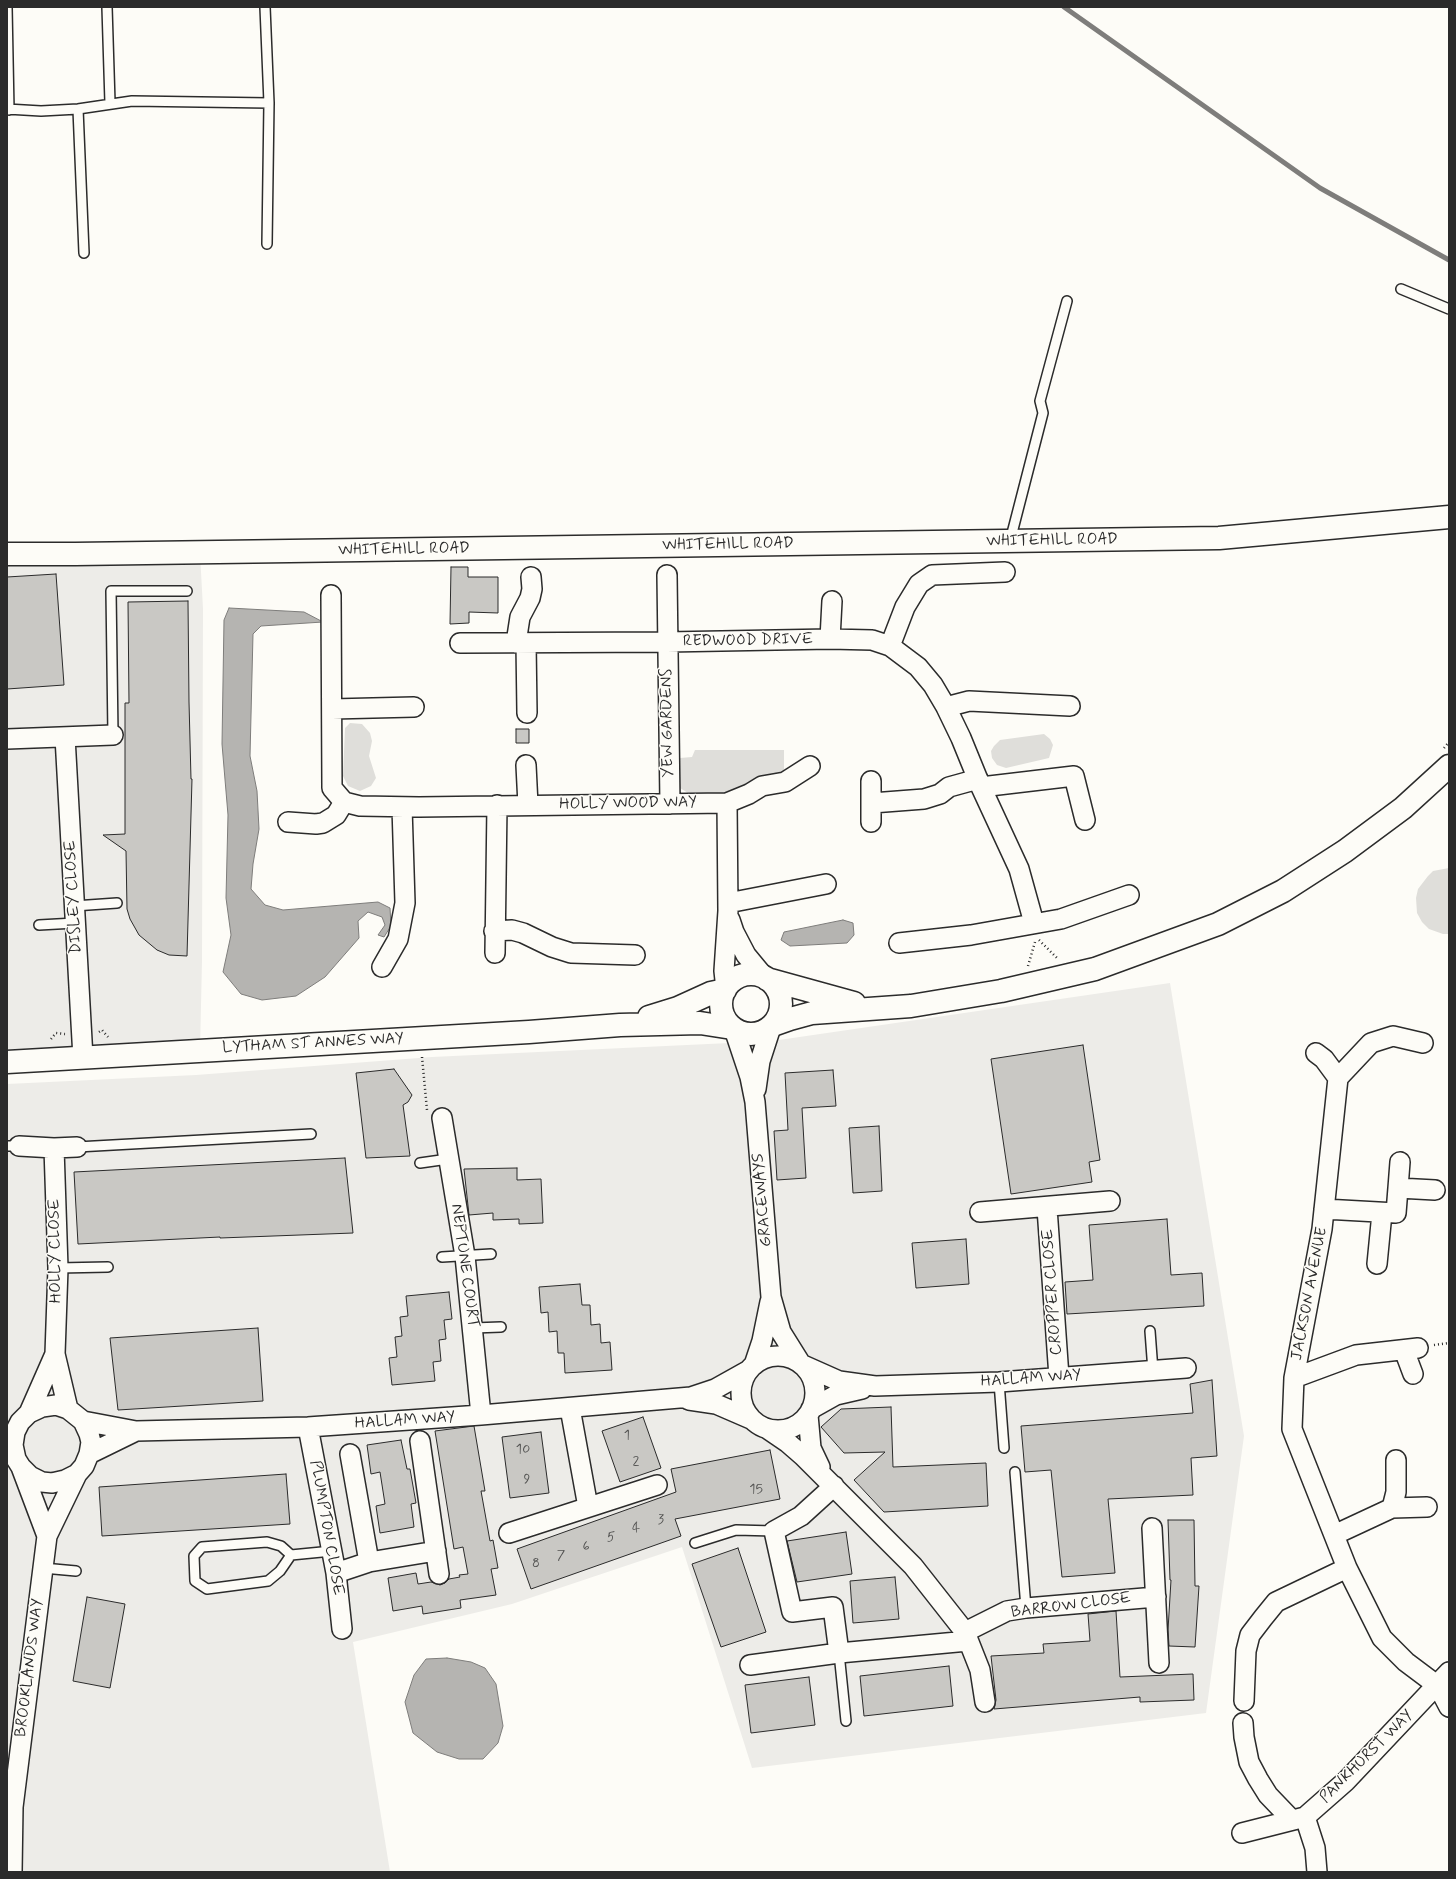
<!DOCTYPE html>
<style>
body{margin:0}
#map{position:relative;width:1456px;height:1879px;overflow:hidden;background:#fdfcf7;font-family:Mynerve,sans-serif}
canvas{display:block}
.frame{position:absolute;inset:0;border:8px solid #2b2b2b;pointer-events:none}
</style>
<div id="map">
<canvas width="1456" height="1879"></canvas>
<div class="frame"></div>
</div>
<script>
const ctx = document.querySelector('canvas').getContext('2d');
ctx.lineJoin = 'round';
function paint(path, color) { ctx.fillStyle = color; ctx.fill(path, 'evenodd'); }
const toPath = rows => new Path2D(rows.map(r => 'M' + r).join(''));
function stroke(path, color, width, dash) { ctx.strokeStyle = color; ctx.lineWidth = width; ctx.lineCap = dash ? 'butt' : 'round'; ctx.setLineDash(dash || []); ctx.stroke(path); }
function drawText(font, color, halo, rows, align = 'center') {
  ctx.font = font + ' Mynerve,sans-serif'; ctx.lineWidth = 3; ctx.setLineDash([]); ctx.textBaseline = 'middle'; ctx.strokeStyle = halo; ctx.fillStyle = color; for (const [text, x, y, turn = 0] of rows) {
    ctx.save(); ctx.translate(x, y); ctx.rotate((+turn || 0) * Math.PI / 180); ctx.textAlign = isNaN(turn) ? turn : align; if (halo) ctx.strokeText(text, 0, 0); ctx.fillText(text, 0, 0); ctx.restore();
  }
}
const built = toPath([
 [200,553,203,609,202,961,200,1050,7,1062,7,554],
 [1170,983,1244,1436,1206,1713,752,1768,682,1547,512,1604,353,1642,390,1872,7,1872,7,1084,196,1075,432,1057,772,1041]
]);
const green = toPath([
 [350,723,362,724,370,733,372,741,369,756,376,778,371,786,360,791,348,786,343,776,345,728],
 [1044,734,1050,739,1053,745,1049,758,1006,768,997,765,992,758,991,751,994,746,1000,740],
 [695,750,784,750,784,770,781,775,742,794,688,793,680,788,679,783,680,758,692,757],
 [1449,868,1449,934,1443,934,1429,929,1422,922,1417,913,1416,898,1418,889,1428,876,1433,871]
]);
const water = toPath([
 [229,608,304,612,323,622,261,626,253,634,250,756,257,791,259,829,253,864,251,889,265,905,283,910,378,902,390,908,391,926,384,937,378,935,385,925,382,917,368,912,358,921,359,938,325,977,296,996,262,1000,241,994,223,972,231,935,226,898,228,815,222,744,224,620,229,608],
 [843,920,853,923,854,935,847,943,790,946,781,940,784,932,843,920],
 [447,1658,471,1662,485,1668,496,1684,503,1726,498,1743,483,1759,459,1759,437,1752,413,1733,405,1702,414,1675,426,1659,447,1658]
]);
const stream = toPath([
 [1064,7,1320,188,1449,260]
]);
const building = toPath([
 [451,567,468,567,468,577,498,577,498,613,469,612,469,623,450,624,451,567],
 [56,574,64,685,7,689,7,577,56,574],
 [188,601,189,702,191,779,192,779,187,956,169,955,157,950,139,935,130,919,127,909,126,851,103,835,125,834,125,703,129,703,128,602,188,601],
 [516,729,529,729,529,743,516,743,516,729],
 [1083,1045,1100,1160,1089,1162,1092,1182,1011,1194,991,1059,1083,1045],
 [394,1069,412,1095,408,1102,403,1105,410,1156,366,1158,356,1073,394,1069],
 [833,1070,836,1106,802,1108,806,1178,777,1180,774,1131,788,1130,785,1073,833,1070],
 [879,1126,882,1191,853,1193,849,1128,879,1126],
 [345,1158,353,1233,220,1238,220,1237,78,1244,74,1172,345,1158],
 [517,1168,517,1180,541,1179,543,1223,519,1224,519,1219,493,1220,493,1213,469,1215,464,1169,517,1168],
 [1167,1219,1171,1275,1202,1273,1204,1306,1067,1314,1065,1282,1093,1280,1089,1225,1167,1219],
 [966,1239,969,1284,916,1288,912,1243,966,1239],
 [580,1284,582,1305,590,1305,591,1325,600,1324,601,1343,610,1342,612,1370,565,1373,564,1353,558,1353,557,1331,549,1332,548,1312,541,1313,539,1287,580,1284],
 [449,1292,452,1319,444,1320,446,1339,439,1340,441,1361,433,1362,435,1381,392,1385,389,1358,397,1357,395,1337,402,1336,400,1317,408,1316,406,1296,449,1292],
 [258,1328,263,1401,118,1410,110,1338,258,1328],
 [1212,1380,1217,1456,1191,1458,1193,1495,1108,1499,1115,1573,1062,1577,1051,1470,1025,1472,1021,1426,1193,1413,1190,1384,1212,1380],
 [891,1407,893,1467,986,1463,988,1506,884,1512,854,1480,885,1452,844,1453,821,1427,841,1409,891,1407],
 [643,1417,661,1468,620,1482,602,1431,643,1417],
 [474,1426,485,1491,481,1491,490,1541,493,1540,498,1568,491,1569,496,1595,460,1600,461,1608,423,1614,422,1606,393,1611,388,1578,416,1573,418,1584,431,1582,440,1585,445,1583,449,1579,460,1577,459,1575,468,1574,463,1547,454,1549,435,1431,474,1426],
 [541,1432,549,1493,510,1498,502,1437,541,1432],
 [401,1440,407,1469,410,1469,416,1503,411,1504,414,1527,380,1533,376,1506,385,1504,380,1472,371,1474,367,1445,401,1440],
 [770,1450,780,1499,675,1519,681,1536,531,1589,517,1549,676,1492,671,1469,770,1450],
 [286,1474,290,1524,102,1536,99,1487,286,1474],
 [1168,1520,1194,1520,1195,1586,1199,1586,1195,1647,1169,1646,1168,1630,1171,1580,1170,1580,1168,1520],
 [846,1532,852,1574,797,1582,787,1541,846,1532],
 [738,1548,766,1632,721,1647,692,1564,738,1548],
 [895,1577,899,1619,853,1623,850,1581,895,1577],
 [87,1597,125,1604,110,1688,73,1681,87,1597],
 [1116,1611,1120,1677,1193,1674,1194,1700,1140,1702,1140,1697,994,1709,996,1700,991,1656,1044,1653,1043,1644,1090,1641,1088,1614,1116,1611],
 [949,1666,953,1706,864,1716,860,1676,949,1666],
 [809,1677,815,1725,751,1733,745,1685,809,1677]
]);
const path = toPath([
 [1444,748,1449,742],
 [1039,940,1057,958],
 [1028,966,1035,942],
 [99,1032,102,1030,108,1037],
 [51,1039,56,1033,65,1034],
 [422,1057,427,1110],
 [1434,1345,1449,1343]
]);
const lane = toPath([
 [7,7,9,110],
 [107,7,110,103],
 [265,7,269,103,267,244],
 [7,109,41,111,78,109,132,101,269,103],
 [78,109,84,253],
 [1401,289,1449,309],
 [1010,541,1043,413,1040,401,1067,301],
 [113,735,111,591,187,591],
 [74,906,117,903],
 [39,925,75,923],
 [7,1146,19,1146],
 [77,1147,311,1134],
 [420,1163,448,1159],
 [442,1257,491,1254],
 [58,1268,108,1267],
 [473,1328,501,1327],
 [1150,1331,1153,1371],
 [999,1382,1004,1448],
 [1015,1472,1026,1608],
 [695,1543,736,1530,774,1531],
 [291,1555,280,1571,268,1581,207,1589,195,1581,194,1556,202,1547,267,1542,281,1546,291,1555,332,1551],
 [43,1568,76,1571],
 [839,1653,846,1721]
]);
const street = toPath([
 [667,575,670,804],
 [331,595,332,788,344,802,360,806,419,807,727,803,728,911,724,971,726,989],
 [830,639,832,601],
 [460,643,667,642,830,639,872,640,890,646,918,667,933,685,946,707,961,738,981,787,1019,869,1034,923],
 [516,643,520,617,530,598,532,589,531,577],
 [526,643,527,713],
 [890,646,905,607,919,584,932,575,1005,572],
 [946,707,969,701,1070,706],
 [332,709,414,707],
 [65,737,83,1058],
 [7,739,113,735],
 [526,765,528,805],
 [871,781,871,822],
 [981,787,1074,776,1085,820],
 [727,803,749,794,762,786,785,782,810,766],
 [872,803,924,799,940,794,949,787,978,779],
 [288,822,316,824,323,823,336,815,344,802],
 [728,903,826,884],
 [730,920,734,932,746,955,765,978],
 [494,931,512,930,523,933,552,947,571,953,635,955],
 [899,943,971,935,1061,919,1129,895],
 [495,953,497,805],
 [382,967,398,939,405,903,402,807],
 [734,1029,750,1077,755,1102,771,1297,781,1332,801,1364],
 [1316,1053,1324,1059,1338,1078,1322,1229,1294,1378,1292,1429,1347,1568,1382,1638,1406,1662,1438,1686,1449,1707],
 [1338,1078,1371,1043,1393,1036,1423,1043],
 [756,1089,760,1061,771,1027],
 [442,1118,465,1256,481,1415],
 [19,1146,54,1148,77,1147],
 [54,1148,58,1268,55,1354,68,1409],
 [1398,1188,1400,1162],
 [1047,1208,1059,1377],
 [1324,1209,1396,1213,1398,1188,1435,1190],
 [980,1212,1110,1201],
 [1377,1264,1382,1213],
 [1404,1350,1413,1374],
 '741 1393a37 37 0 1 1 74 0a37 37 0 1 1-74 0Z',
 [754,1365,762,1341,770,1302],
 [803,1365,839,1381,875,1386,999,1382,1186,1368],
 [1294,1378,1356,1355,1418,1348],
 [689,1400,716,1404,753,1420],
 [570,1408,588,1507],
 [811,1409,836,1395,862,1389],
 [29,1413,55,1354],
 [808,1415,811,1448,820,1467],
 [83,1421,136,1431,308,1427,481,1415,691,1397,715,1389,749,1370],
 [308,1427,336,1573,342,1629],
 [766,1428,788,1443,803,1456,913,1566,965,1632,980,1670,985,1702],
 [420,1441,439,1574],
 [89,1454,136,1431],
 [350,1454,369,1562],
 [21,1467,47,1536],
 [834,1486,801,1516,774,1531,792,1612,833,1607,839,1653,968,1641],
 [1392,1508,1427,1507],
 [1152,1528,1159,1663],
 [509,1533,657,1485],
 [1334,1535,1392,1508,1396,1492,1396,1460],
 [336,1573,369,1562,436,1551],
 [965,1632,1007,1611,1026,1608,1156,1597],
 [750,1665,839,1653],
 [1244,1701,1246,1651,1250,1635,1263,1618,1276,1602,1347,1568],
 [1243,1723,1244,1737,1249,1762,1258,1779,1268,1795,1292,1820],
 [1305,1817,1315,1848,1317,1872],
 [1242,1833,1305,1817,1346,1781,1449,1672],
 [12,1872,13,1807,47,1536,77,1474,84,1466,89,1454,91,1442,89,1434,83,1421,68,1409,56,1405,42,1407,29,1413,20,1422,15,1432,13,1445,16,1459,21,1467,30,1476,42,1482,52,1483,65,1480,77,1474]
]);
const secondary = toPath([
 [7,554,75,554,1219,538,1449,517],
 '721 1004a30 30 0 1 1 60 0a30 30 0 1 1-60 0Z',
 [767,979,854,1003],
 [649,1017,678,1008,711,993,725,990],
 [773,1025,790,1019,812,1013,911,1006,1001,991,1095,969,1218,924,1283,891,1345,851,1403,808,1449,766],
 [7,1062,529,1032,620,1025,700,1023,732,1028]
]);
const numberNames = [
 ["1",627,1436],
 ["10",523,1450],
 ["2",636,1462],
 ["9",527,1480],
 ["15",756,1490],
 ["3",661,1520],
 ["4",636,1529],
 ["5",611,1538],
 ["6",586,1547],
 ["7",561,1556],
 ["8",536,1564]
];
const streetNames = [
 ["WHITEHILL ROAD",1052,541,-1],
 ["WHITEHILL ROAD",728,545,-1],
 ["WHITEHILL ROAD",404,550,-1],
 ["REDWOOD DRIVE",748,641,-1],
 ["YEW GARDENS",668,723,-91],
 ["HOLLY WOOD WAY",628,804,-1],
 ["DISLEY CLOSE",74,897,-93],
 ["LYTHAM ST ANNES WAY",313,1044,-3],
 ["GRACEWAYS",763,1200,-95],
 ["HOLLY CLOSE",56,1251,-91],
 ["NEPTUNE COURT",464,1266,82],
 ["CROPPER CLOSE",1053,1292,-94],
 ["JACKSON AVENUE",1310,1294,-79],
 ["HALLAM WAY",1031,1379,-4],
 ["HALLAM WAY",405,1421,-4],
 ["PLUMPTON CLOSE",326,1528,80],
 ["BARROW CLOSE",1071,1606,-7],
 ["BROOKLANDS WAY",30,1668,-83],
 ["PANKHURST WAY",1367,1757,-45]
];
paint(built, '#edece8');
paint(green, '#dfdeda');
paint(water, '#b5b4b1');
stroke(water, '#7e7d7b', 1);
stroke(stream, '#7e7d7b', 5);
paint(building, '#c9c8c4');
stroke(building, '#2b2b2b', 1);
stroke(lane, '#2b2b2b', 12);
stroke(street, '#2b2b2b', 22);
stroke(secondary, '#2b2b2b', 25);
stroke(path, '#2b2b2b', 2.5, [1, 3]);
stroke(lane, '#fdfcf7', 9);
stroke(street, '#fdfcf7', 19);
stroke(secondary, '#fdfcf7', 22);
drawText('14px', '#525251', null, numberNames);
drawText('16px', '#2b2b2b', '#fdfcf7', streetNames);
</script>
